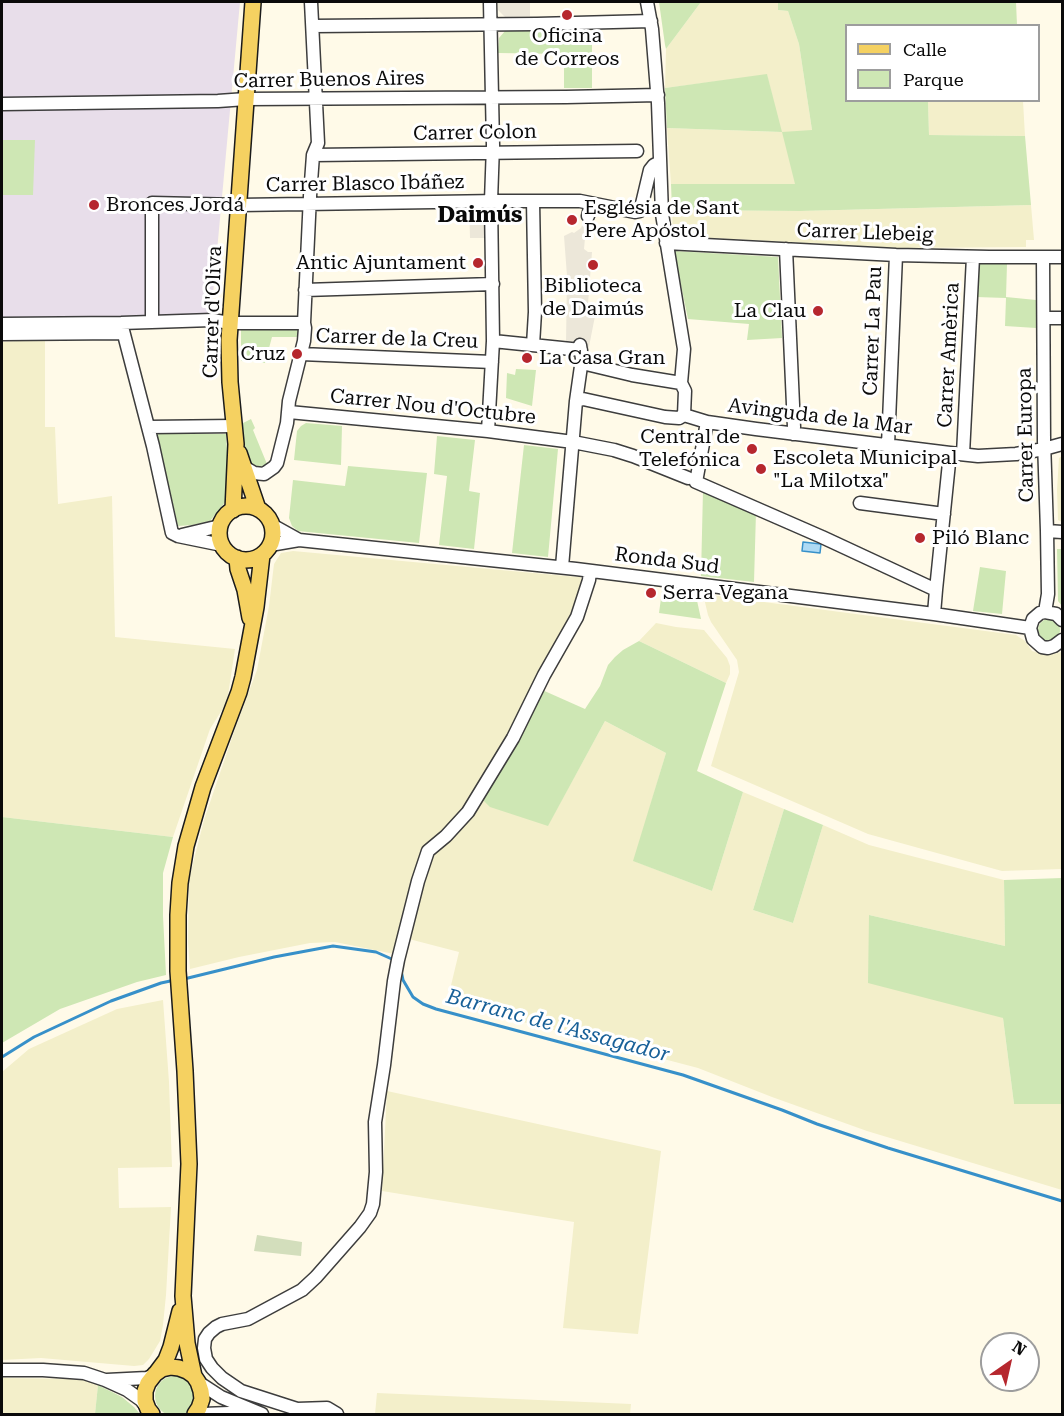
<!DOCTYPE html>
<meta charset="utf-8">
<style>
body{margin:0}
#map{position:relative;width:1064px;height:1416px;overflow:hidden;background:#fffae8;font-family:"Roboto Serif",serif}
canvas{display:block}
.frame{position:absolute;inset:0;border:3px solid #0a0a0a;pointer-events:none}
.legend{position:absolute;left:845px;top:24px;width:195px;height:78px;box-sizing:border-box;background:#fff;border:2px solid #9d9d9d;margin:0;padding:8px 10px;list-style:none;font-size:18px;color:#0a0a0a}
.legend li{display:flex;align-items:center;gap:12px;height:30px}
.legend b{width:30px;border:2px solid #9d9d9d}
.north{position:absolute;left:980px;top:1332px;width:60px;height:60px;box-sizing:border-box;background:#fff;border:2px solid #9d9d9d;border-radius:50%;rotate:34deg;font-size:16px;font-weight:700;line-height:24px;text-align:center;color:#0a0a0a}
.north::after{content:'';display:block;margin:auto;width:21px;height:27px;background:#b6272e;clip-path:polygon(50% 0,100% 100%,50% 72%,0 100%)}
</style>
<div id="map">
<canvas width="1064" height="1416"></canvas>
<div class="frame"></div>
<ul class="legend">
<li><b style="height:8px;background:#f5d161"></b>Calle</li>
<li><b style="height:16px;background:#cee7b4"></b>Parque</li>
</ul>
<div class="north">N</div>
</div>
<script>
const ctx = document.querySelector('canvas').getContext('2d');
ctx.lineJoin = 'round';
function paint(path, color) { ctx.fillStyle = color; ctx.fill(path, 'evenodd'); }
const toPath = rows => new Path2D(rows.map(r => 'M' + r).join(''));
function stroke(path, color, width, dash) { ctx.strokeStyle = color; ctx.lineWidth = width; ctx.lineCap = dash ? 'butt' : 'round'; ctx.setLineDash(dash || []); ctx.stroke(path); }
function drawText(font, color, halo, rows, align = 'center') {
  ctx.font = font + ' "Roboto Serif",serif'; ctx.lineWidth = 6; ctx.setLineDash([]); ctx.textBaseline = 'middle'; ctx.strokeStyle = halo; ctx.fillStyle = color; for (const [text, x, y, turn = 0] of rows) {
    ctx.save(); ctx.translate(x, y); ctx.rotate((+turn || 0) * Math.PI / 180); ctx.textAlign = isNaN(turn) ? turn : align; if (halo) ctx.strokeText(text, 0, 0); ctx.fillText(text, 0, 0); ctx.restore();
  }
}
const industrial = toPath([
 [2,2,240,2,211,316,2,330]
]);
const farmland = toPath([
 [701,2,778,2,778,10,788,11,799,44,812,130,795,184,671,184,667,128,781,132,767,75,665,88,666,49],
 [928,101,1023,101,1025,136,929,135],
 [1031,205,1034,240,1026,240,1026,247,896,248,677,236,673,233,672,210,800,211],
 [45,339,45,427,55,427,58,504,112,496,115,637,235,649,227,702,210,729,173,837,2,817,2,342],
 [1062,456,1062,522,1058,520,1057,490,1059,458],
 [293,551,577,577,580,577,583,582,578,602,510,736,463,811,426,847,394,954,335,942,310,943,239,957,190,969,188,942,189,879,204,820,236,726,257,670,269,606,274,564,281,553],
 [703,594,1016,635,1025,641,1032,651,1047,655,1062,652,1062,869,1002,871,868,834,711,766,739,672,737,660,711,622,708,615],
 [656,623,676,627,704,630,727,658,730,666,730,674,726,683,639,641],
 [605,721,666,753,634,861,712,891,743,792,784,809,753,910,793,923,823,825,869,845,1004,880,1005,946,869,915,1003,1018,1014,1104,1062,1104,1062,1190,867,1131,772,1097,698,1068,447,1002,459,952,409,939,431,853,481,798,548,825],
 [163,1000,169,1082,172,1167,118,1168,119,1208,171,1207,166,1295,163,1325,160,1341,149,1359,143,1365,134,1366,41,1358,2,1360,2,1072,29,1049,117,1009],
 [387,1091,661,1151,638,1334,563,1328,574,1222,382,1191],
 [2,1378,80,1379,98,1385,95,1414,2,1414],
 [377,1393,631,1404,630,1414,375,1414]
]);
const green = toPath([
 [659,2,701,2,666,49,665,45],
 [778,2,1019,2,1016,2,1017,25,846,26,846,100,928,101,929,135,1025,136,1031,205,800,211,672,210,671,184,795,184,782,132,667,128,665,88,767,74,782,132,812,130,799,44,788,11,778,10],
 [505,31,592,31,592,88,564,88,564,54,498,53,499,38],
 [2,140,35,140,33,195,2,195],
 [674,251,778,257,782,338,747,340,749,324,688,319],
 [978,263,1007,264,1006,297,1036,300,1036,328,1005,326,1006,298,976,297],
 [241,330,302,330,300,337,272,337,265,363,241,361],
 [516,369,536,370,532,406,506,398,507,373,515,375],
 [251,419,255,428,253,430,267,464,262,466,257,467,251,465,247,460,241,424],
 [306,423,342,426,341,465,294,460,297,431,301,426],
 [157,434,226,434,229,489,226,501,210,521,192,525,178,526],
 [437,436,475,440,469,491,480,493,474,549,439,545,447,476,434,474],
 [524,445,558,449,548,557,512,553],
 [348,466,427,473,419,543,298,531,292,526,289,518,293,480,345,486],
 [703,490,756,512,754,582,701,576],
 [1057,549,1062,549,1062,606,1058,601],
 [980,567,1006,571,1002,614,973,611],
 [662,591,696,596,701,619,659,613],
 '1038 630a11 11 0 1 1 22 0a11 11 0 1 1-22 0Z',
 [639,641,726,683,697,771,743,792,712,891,633,861,666,753,605,721,548,826,490,807,481,798,540,689,585,709,600,686,608,665,615,657,623,650],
 [784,809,823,825,793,923,753,910],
 [2,817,173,837,163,873,163,916,166,975,137,982,60,1009,2,1043],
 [1062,878,1062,1104,1014,1104,1003,1018,868,983,869,915,1005,946,1004,880],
 '155 1396a20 20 0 1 1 40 0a20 20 0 1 1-40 0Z',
 [98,1385,122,1397,134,1407,140,1414,95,1414]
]);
const cemetery = toPath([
 [257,1235,302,1242,301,1256,254,1251]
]);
const plaza = toPath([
 [498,2,530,2,530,16,505,17,498,10],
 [484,201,492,238,470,238,469,202],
 [591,215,586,227,584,249,588,252,592,252,588,304,592,305,590,315,595,316,587,357,566,343,567,276,564,236,572,232,574,233,581,228,586,217]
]);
const water = toPath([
 [803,542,821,544,820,553,802,551,803,542]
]);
const stream = toPath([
 [401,970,403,980,413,997,423,1004,436,1009,683,1075,782,1110,817,1124,888,1148,1062,1201],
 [184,979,274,957,333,946,376,952,394,960],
 [2,1057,34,1037,111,1001,161,983,175,980]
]);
const minor = toPath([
 [647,2,652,29,658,103,662,214,684,349,681,383,685,391,684,415],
 [313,26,537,24,651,21],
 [2,104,218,101,246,99,566,97,658,95],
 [313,155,637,151],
 [588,216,591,204],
 [666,243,896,255,989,257,1062,257],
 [786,249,794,427,793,434],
 [1043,257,1044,441,1047,531,1048,594,1045,612],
 [305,290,493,284],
 [1044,318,1062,318],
 [152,321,152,203,239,205,499,201,580,201,635,212,640,211,641,208,650,170,654,165,660,162],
 [121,323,153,446,172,533,178,536,222,545],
 [2,324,121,323,212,320,230,323,304,323],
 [2,334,123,333],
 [493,341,581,350],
 [533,345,535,312,533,201],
 [301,354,492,362],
 [582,363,632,375,681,383],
 [576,401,583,399,665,417,679,418,684,415,707,422,756,429,950,453,978,456,1016,454,1044,449,1062,444],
 [289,412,488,431,573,442,614,450,633,456,688,478],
 [707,422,696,482,822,537,936,590],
 [149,427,235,426],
 [488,431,493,341,491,201,493,145,490,2],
 [888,445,896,255],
 [963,454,973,257],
 [244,467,254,473,264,474,274,467,277,463,287,423,289,401,304,341,305,328,304,323,310,196,313,155,318,143,311,2],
 [860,503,944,514],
 [272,525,299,540],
 [1047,531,1062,532],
 [182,535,220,526],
 [270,545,299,540,576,569,934,614,1030,628],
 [562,567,576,401,582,359,580,345],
 [934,614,936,590,950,453],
 [1062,620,1056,614,1045,612,1040,613,1033,619,1030,628,1033,639,1042,647,1048,648,1054,646,1062,640],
 [2,1370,43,1370,84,1373,105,1380,127,1390,141,1400,148,1409],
 [107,1380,147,1378,154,1375],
 [198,1382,221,1397,262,1414],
 [203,1414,229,1413,246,1414],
 [337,1414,327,1408,297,1409,241,1391,222,1378,212,1368,206,1359,204,1348,205,1339,209,1333,216,1327,222,1324,248,1319,302,1290,316,1277,360,1227,370,1213,373,1204,376,1172,375,1122,384,1065,394,981,398,960,418,881,428,851,446,836,468,812,513,738,544,675,577,617,589,580,590,571]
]);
const major = toPath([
 [239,453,258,509],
 '219 533a27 27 0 1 1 54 0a27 27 0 1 1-54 0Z',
 [233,510,236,444,230,382,229,340,253,2],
 [237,558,238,569,245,590,250,618],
 [157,1372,166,1360,171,1347,180,1311],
 [194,1376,187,1343,183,1296,189,1164,185,1071,178,971,178,915,180,883,186,846,203,787,239,692,243,677,256,607,262,555],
 [152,1414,148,1409,145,1401,145,1391,148,1383,155,1374,162,1369,171,1367,179,1368,187,1371,194,1376,198,1382,201,1391,202,1399,199,1408,195,1414]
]);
const markers = [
 [567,15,6,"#b6272e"],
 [94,205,6,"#b6272e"],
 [572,220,6,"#b6272e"],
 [478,263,6,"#b6272e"],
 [593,265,6,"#b6272e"],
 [818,311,6,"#b6272e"],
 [297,354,6,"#b6272e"],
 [527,358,6,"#b6272e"],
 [752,449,6,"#b6272e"],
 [761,469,6,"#b6272e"],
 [920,538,6,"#b6272e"],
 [651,593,6,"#b6272e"]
];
const poiNames = [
 ["Oficina",567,36,"center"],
 ["de Correos",567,59,"center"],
 ["Bronces Jordá",106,205],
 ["Església de Sant",584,208],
 ["Pere Apóstol",584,231],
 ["Antic Ajuntament",466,263,"right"],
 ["Biblioteca",593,286,"center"],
 ["de Daimús",593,309,"center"],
 ["La Clau",806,311,"right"],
 ["Cruz",285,354,"right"],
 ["La Casa Gran",539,358],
 ["Central de",740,437,"right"],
 ["Telefónica",740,460,"right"],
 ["Escoleta Municipal",773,458],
 ["\"La Milotxa\"",773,481],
 ["Piló Blanc",932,538],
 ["Serra Vegana",663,593]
];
const streetNames = [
 ["Carrer Buenos Aires",329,80,-1],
 ["Carrer Colon",475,133,-1],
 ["Carrer Blasco Ibáñez",365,184,-1],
 ["Carrer Llebeig",865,233,2],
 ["Carrer d'Oliva",213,312,-88],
 ["Carrer La Pau",873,331,-88],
 ["Carrer de la Creu",397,339,2],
 ["Carrer Amèrica",949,355,-87],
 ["Carrer Nou d'Octubre",433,407,6],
 ["Avinguda de la Mar",820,417,7],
 ["Carrer Europa",1026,435,-91],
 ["Ronda Sud",667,561,7]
];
const waterNames = [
 ["Barranc de l'Assagador",558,1026,15]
];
const quarterNames = [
 ["Daimús",480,216]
];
paint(industrial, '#e8deea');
paint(farmland, '#f3efca');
paint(green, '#cee7b4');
paint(cemetery, '#d3debc');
paint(plaza, '#ece7d9');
paint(water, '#aedaf4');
stroke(water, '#3790c9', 1.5);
stroke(stream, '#3790c9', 3);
stroke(minor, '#3d3d3d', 15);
stroke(major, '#1b1b1b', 18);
stroke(minor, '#fff', 12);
stroke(major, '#f5d161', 15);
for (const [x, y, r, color] of markers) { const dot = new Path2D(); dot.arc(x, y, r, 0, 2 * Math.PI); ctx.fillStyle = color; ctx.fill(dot); stroke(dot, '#fff', 2); }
drawText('20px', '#0a0a0a', '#fff', poiNames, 'left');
drawText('20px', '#0a0a0a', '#fff', streetNames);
drawText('italic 21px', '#186098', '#fff', waterNames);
drawText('bold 22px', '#0a0a0a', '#fff', quarterNames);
</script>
